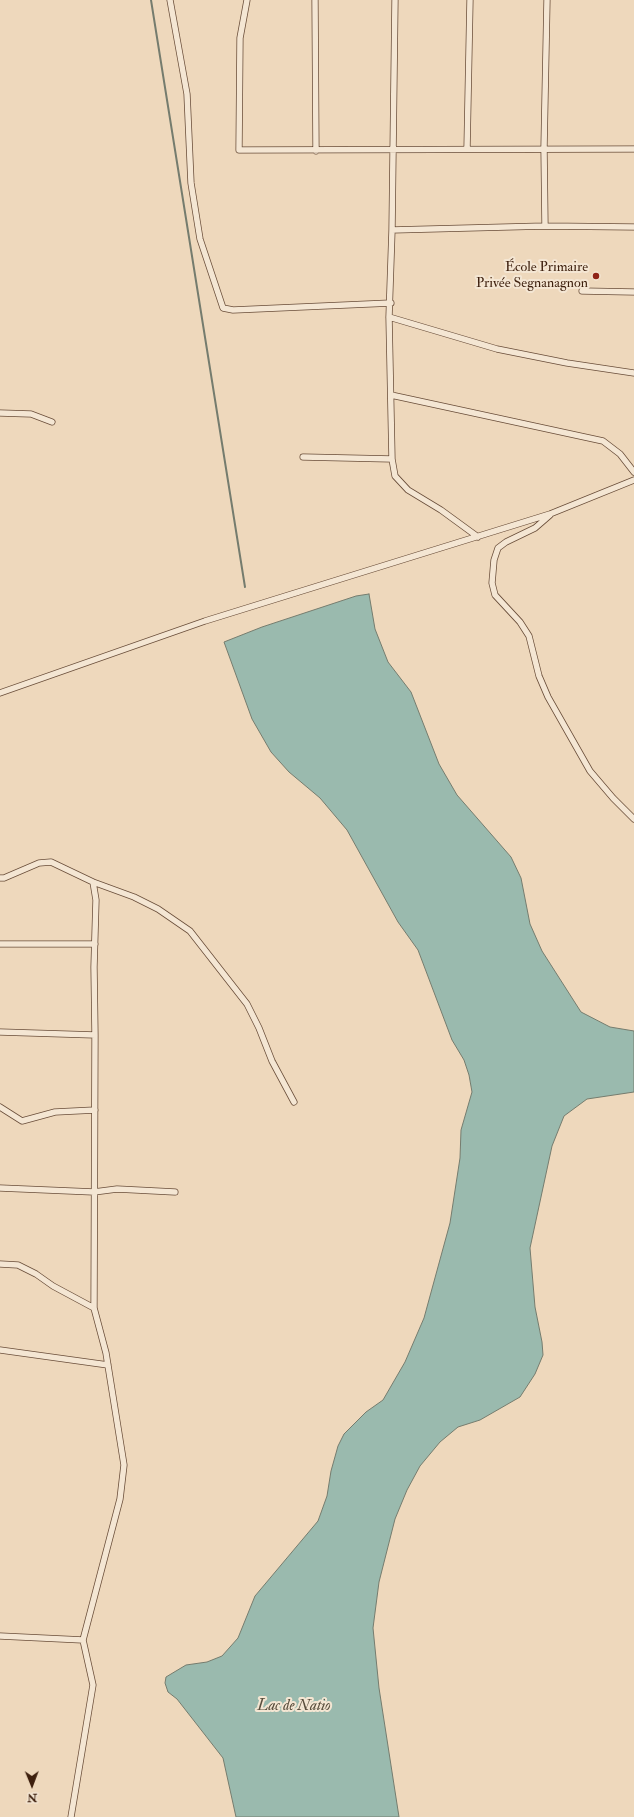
<!DOCTYPE html>
<meta charset="utf-8">
<style>
body{margin:0}
#map{position:relative;width:634px;height:1817px;overflow:hidden;background:#eed8bc;font-family:"IM FELL Double Pica",serif}
canvas{display:block}
.north{position:absolute;left:12px;top:1765px;width:40px;height:40px;-webkit-text-stroke:3px #f4e6d3;paint-order:stroke;rotate:179deg;font-size:11px;font-weight:700;line-height:16px;text-align:center;color:#3d1f0d}
.north::after{content:'';display:block;margin:auto;width:14px;height:18px;background:#3d1f0d;clip-path:polygon(50% 0,100% 100%,50% 72%,0 100%)}
</style>
<div id="map">
<canvas width="634" height="1817"></canvas>
<div class="north">N</div>
</div>
<script>
const ctx = document.querySelector('canvas').getContext('2d');
ctx.lineJoin = 'round';
function paint(path, color) { ctx.fillStyle = color; ctx.fill(path, 'evenodd'); }
const toPath = rows => new Path2D(rows.map(r => 'M' + r).join(''));
function stroke(path, color, width, dash) { ctx.strokeStyle = color; ctx.lineWidth = width; ctx.lineCap = dash ? 'butt' : 'round'; ctx.setLineDash(dash || []); ctx.stroke(path); }
function drawText(font, color, halo, rows, align = 'center') {
  ctx.font = font + ' "IM FELL Double Pica",serif'; ctx.lineWidth = 4; ctx.setLineDash([]); ctx.textBaseline = 'middle'; ctx.strokeStyle = halo; ctx.fillStyle = color; for (const [text, x, y, turn = 0] of rows) {
    ctx.save(); ctx.translate(x, y); ctx.rotate((+turn || 0) * Math.PI / 180); ctx.textAlign = isNaN(turn) ? turn : align; if (halo) ctx.strokeText(text, 0, 0); ctx.fillText(text, 0, 0); ctx.restore();
  }
}
const water = toPath([
 [369,594,375,629,388,662,411,692,439,764,457,795,511,857,521,878,530,924,542,951,581,1012,610,1027,634,1031,634,1092,587,1099,564,1116,552,1146,530,1248,535,1307,542,1342,543,1355,535,1374,520,1397,480,1420,458,1427,440,1442,420,1466,407,1490,395,1519,379,1582,373,1628,379,1688,399,1817,236,1817,223,1758,177,1699,168,1692,165,1683,166,1677,186,1665,207,1662,222,1656,238,1638,255,1596,318,1521,327,1496,331,1471,338,1446,344,1434,366,1412,383,1400,405,1362,424,1318,450,1223,460,1158,461,1130,472,1092,469,1075,464,1060,452,1040,418,950,398,922,347,830,320,798,289,772,271,752,252,719,224,642,262,627,356,596,369,594]
]);
const stream = toPath([
 [151,0,245,587]
]);
const minor = toPath([
 [170,0,187,94,191,183,200,239,223,308,233,310,391,303],
 [247,0,240,38,239,150,634,149],
 [315,0,316,151],
 [395,0,392,230,389,317,392,459,395,476,408,490,441,510,478,537],
 [467,149,470,0],
 [545,226,544,148,547,0],
 [392,230,545,226,634,227],
 [582,291,634,292],
 [389,317,497,349,567,363,634,373],
 [391,395,603,441,620,454,634,472],
 [0,413,31,414,52,422],
 [303,457,392,459],
 [550,515,535,528,506,542,498,548,494,560,492,583,495,595,520,622,529,636,539,676,548,697,590,771,613,798,634,819],
 [0,693,205,621,550,514,634,480],
 [0,878,4,878,39,863,51,862,93,882,134,897,158,909,190,931,247,1004,259,1028,272,1061,294,1102],
 [0,944,95,944],
 [0,1032,95,1035],
 [0,1107,22,1121,55,1112,95,1110],
 [0,1188,94,1192,117,1189,175,1192],
 [0,1264,18,1265,36,1274,53,1286,94,1308],
 [0,1350,108,1365],
 [0,1636,83,1640],
 [71,1817,93,1685,83,1640,120,1499,124,1465,106,1353,94,1308,95,1035,94,967,96,900,93,882]
]);
const markers = [
 [596,276,4,"#8f2418"]
];
const poiNames = [
 ["École Primaire",588,268],
 ["Privée Segnanagnon",588,284]
];
const waterNames = [
 ["Lac de Natio",294,1707]
];
paint(water, '#9abaae');
stroke(water, '#757c6e', 1);
stroke(stream, '#757c6e', 2);
stroke(minor, '#694d39', 7);
stroke(minor, '#f4e6d3', 5.5);
for (const [x, y, r, color] of markers) { const dot = new Path2D(); dot.arc(x, y, r, 0, 2 * Math.PI); ctx.fillStyle = color; ctx.fill(dot); stroke(dot, '#f4e6d3', 1.5); }
drawText('14px', '#3d1f0d', '#f4e6d3', poiNames, 'right');
drawText('italic 15px', '#594e3d', '#f4e6d3', waterNames);
</script>
